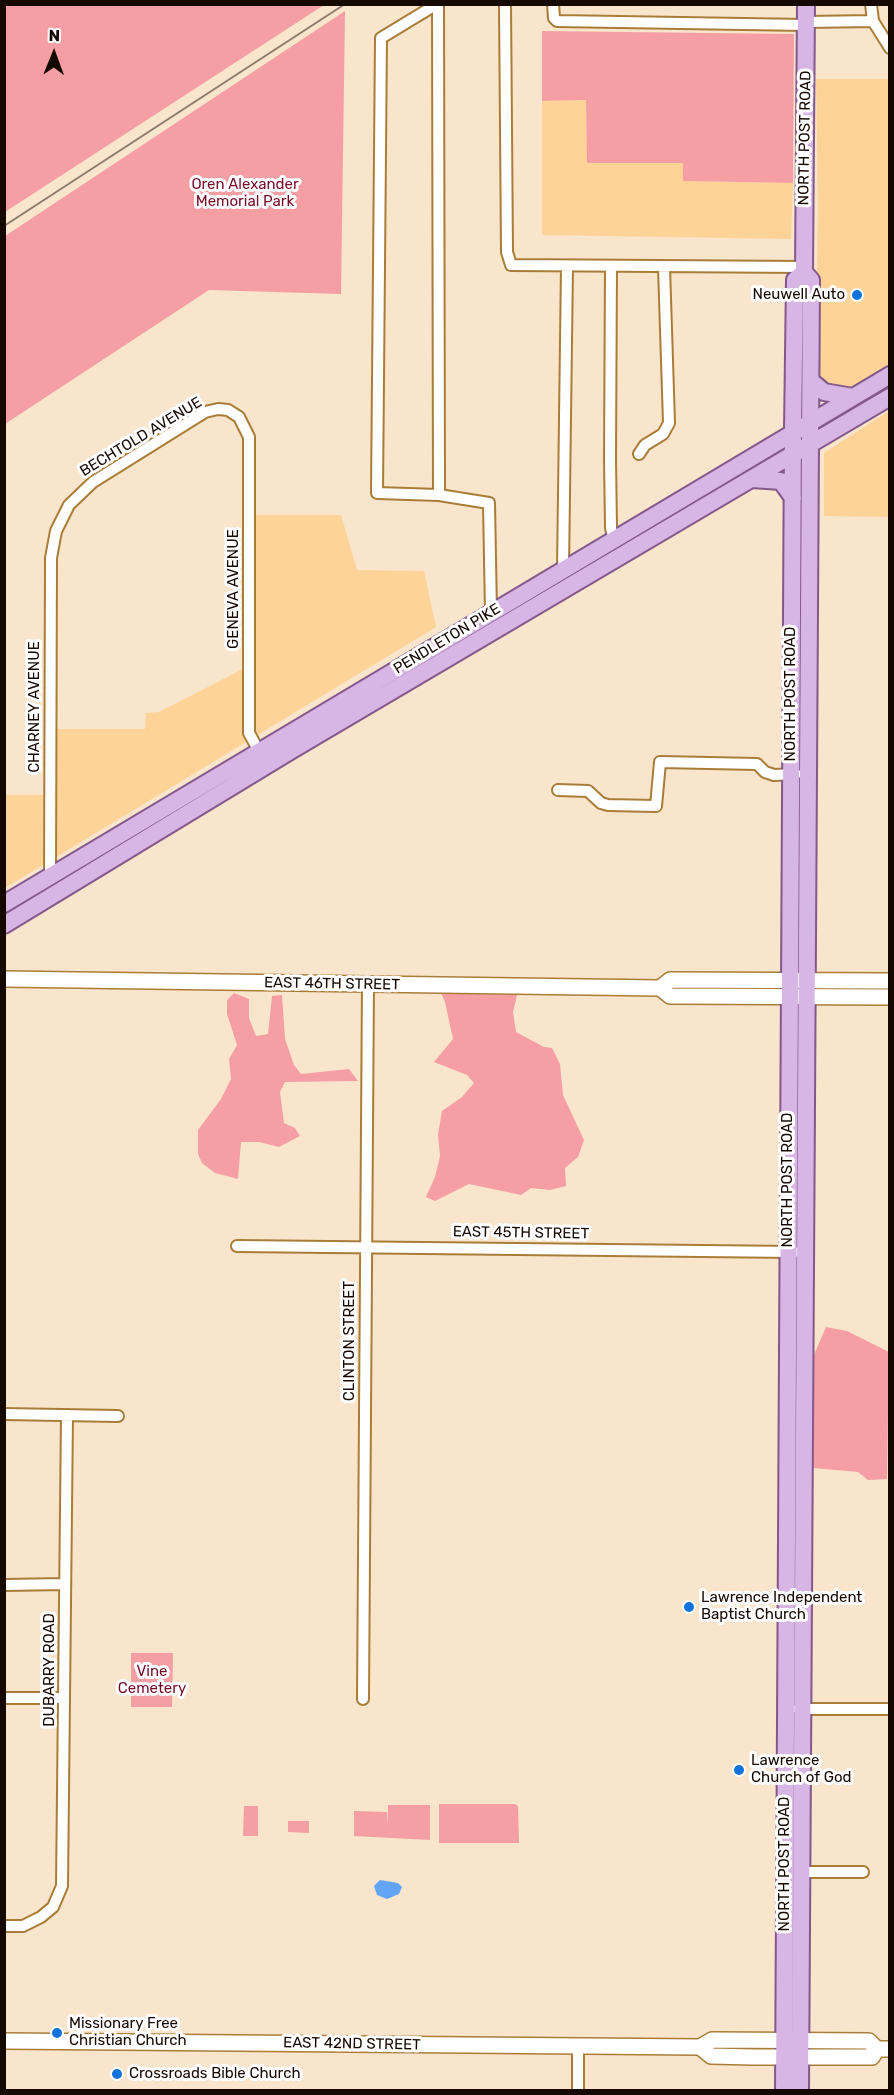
<!DOCTYPE html>
<style>
body{margin:0}
#map{position:relative;width:894px;height:2095px;overflow:hidden;background:#f8e5cb;font-family:Rubik,sans-serif}
canvas{display:block}
.frame{position:absolute;inset:0;border:6px solid #150800;pointer-events:none}
.north{position:absolute;left:24px;top:24px;width:60px;height:60px;-webkit-text-stroke:4px #fff;paint-order:stroke;rotate:1deg;font-size:16px;font-weight:700;line-height:24px;text-align:center;color:#150800}
.north::after{content:'';display:block;margin:auto;width:21px;height:27px;background:#150800;clip-path:polygon(50% 0,100% 100%,50% 72%,0 100%)}
</style>
<div id="map">
<canvas width="894" height="2095"></canvas>
<div class="frame"></div>
<div class="north">N</div>
</div>
<script>
const ctx = document.querySelector('canvas').getContext('2d');
ctx.lineJoin = 'round';
function paint(path, color) { ctx.fillStyle = color; ctx.fill(path, 'evenodd'); }
const toPath = rows => new Path2D(rows.map(r => 'M' + r).join(''));
function stroke(path, color, width, dash) { ctx.strokeStyle = color; ctx.lineWidth = width; ctx.lineCap = dash ? 'butt' : 'round'; ctx.setLineDash(dash || []); ctx.stroke(path); }
function drawText(font, color, halo, rows, align = 'center') {
  ctx.font = font + ' Rubik,sans-serif'; ctx.lineWidth = 6; ctx.setLineDash([]); ctx.textBaseline = 'middle'; ctx.strokeStyle = halo; ctx.fillStyle = color; for (const [text, x, y, turn = 0] of rows) {
    ctx.save(); ctx.translate(x, y); ctx.rotate((+turn || 0) * Math.PI / 180); ctx.textAlign = isNaN(turn) ? turn : align; if (halo) ctx.strokeText(text, 0, 0); ctx.fillText(text, 0, 0); ctx.restore();
  }
}
const built = toPath([
 [816,79,889,79,889,366,844,393,827,390,815,377,818,211],
 [586,100,587,163,683,163,684,181,793,183,791,239,542,235,542,101],
 [889,411,889,517,824,516,824,453],
 [245,515,341,515,357,570,424,571,436,627,5,888,5,795,44,795,45,729,145,729,146,713,159,712,243,669]
]);
const green = toPath([
 [5,4,324,4,324,5,5,212],
 [345,11,341,294,209,290,5,424,5,236],
 [542,31,794,34,793,183,683,181,683,163,587,163,586,100,542,101],
 [234,993,249,999,249,1018,256,1036,268,1034,272,996,282,995,285,1039,294,1065,301,1074,349,1069,358,1081,285,1082,280,1092,284,1123,295,1128,300,1136,279,1147,259,1142,241,1142,238,1179,215,1173,202,1163,198,1154,198,1130,221,1099,231,1079,229,1059,237,1045,227,1014,227,1000],
 [441,993,517,995,513,1012,516,1032,544,1047,552,1048,560,1064,563,1095,584,1140,578,1157,565,1168,566,1186,550,1190,531,1188,521,1195,469,1184,435,1201,426,1197,435,1177,440,1156,438,1134,442,1111,462,1097,474,1083,467,1075,434,1062,453,1039,445,1002],
 [826,1327,847,1331,889,1352,887,1479,868,1480,858,1472,813,1468,811,1455,814,1419,814,1355],
 [131,1653,173,1653,172,1707,131,1707],
 [439,1804,515,1804,518,1806,519,1843,439,1843],
 [388,1805,430,1805,430,1840,354,1836,354,1811,387,1812,388,1826],
 [244,1806,258,1806,258,1836,243,1836],
 [288,1821,309,1821,309,1833,288,1832]
]);
const water = toPath([
 [380,1880,398,1883,402,1887,399,1894,387,1899,377,1895,374,1886]
]);
const street = toPath([
 [437,4,381,38,377,493,439,495,489,503,491,613],
 [438,4,439,495],
 [505,4,507,252,511,265,804,267],
 [553,4,554,18,557,21,806,25],
 [871,4,873,21,890,48],
 [806,22,873,21],
 [611,266,610,459,611,528,614,540],
 [639,454,645,445,663,434,669,423,664,267],
 [563,570,567,266],
 [558,790,588,791,601,803,608,805,656,806,660,762,757,764,765,772,774,775,796,774],
 [50,877,51,558,56,531,69,505,93,482,205,412,218,409,228,410,239,417,249,437,249,733,261,755],
 [237,1246,795,1252],
 [4,1414,118,1416],
 [4,1585,65,1584],
 [4,1698,64,1698],
 [363,1699,368,984],
 [798,1709,890,1709],
 [801,1872,863,1872],
 [4,1926,23,1926,41,1917,53,1907,62,1886,67,1415],
 [578,2090,578,2046]
]);
const secondary = toPath([
 [4,979,660,988,670,980,890,981],
 [660,988,670,996,890,997],
 [4,2041,700,2047,712,2040,869,2041,877,2049,890,2049],
 [700,2047,711,2056,753,2057,872,2057,877,2049]
]);
const primary = toPath([
 [811,381,824,392,853,397],
 [752,479,781,481,793,498],
 [4,904,890,375],
 [4,925,292,750,890,397],
 [784,2090,793,430,795,280,804,272,806,4],
 [800,2090,811,280,804,272]
]);
const rail = toPath([
 [4,226,345,4]
]);
const markers = [
 [857,295,6,"#1272db"],
 [689,1607,6,"#1272db"],
 [739,1770,6,"#1272db"],
 [57,2033,6,"#1272db"],
 [117,2074,6,"#1272db"]
];
const streetNames = [
 ["NORTH POST ROAD",805,138,-89],
 ["BECHTOLD AVENUE",141,437,-31],
 ["GENEVA AVENUE",234,589,-90],
 ["PENDLETON PIKE",447,639,-31],
 ["NORTH POST ROAD",791,694,-90],
 ["CHARNEY AVENUE",35,707,-90],
 ["EAST 46TH STREET",332,984,1],
 ["NORTH POST ROAD",788,1180,-90],
 ["EAST 45TH STREET",521,1233,1],
 ["CLINTON STREET",350,1341,-90],
 ["DUBARRY ROAD",50,1670,-90],
 ["NORTH POST ROAD",785,1864,-90],
 ["EAST 42ND STREET",352,2044,1]
];
const parkNames = [
 ["Oren Alexander",245,185],
 ["Memorial Park",245,202],
 ["Vine",152,1672],
 ["Cemetery",152,1689]
];
const poiNames = [
 ["Neuwell Auto",845,295,"right"],
 ["Lawrence Independent",701,1598],
 ["Baptist Church",701,1615],
 ["Lawrence",751,1761],
 ["Church of God",751,1778],
 ["Missionary Free",69,2024],
 ["Christian Church",69,2041],
 ["Crossroads Bible Church",129,2074]
];
paint(built, '#fdd398');
paint(green, '#f59fa4');
paint(water, '#64a4f7');
stroke(street, '#a97d38', 14);
stroke(secondary, '#a97d38', 18);
stroke(primary, '#82598a', 20);
stroke(street, '#fff', 10);
stroke(secondary, '#fff', 15);
stroke(primary, '#d7b5e5', 16);
stroke(rail, '#8c7c6a', 2);
for (const [x, y, r, color] of markers) { const dot = new Path2D(); dot.arc(x, y, r, 0, 2 * Math.PI); ctx.fillStyle = color; ctx.fill(dot); stroke(dot, '#fff', 2); }
drawText('15px', '#150800', '#fff', streetNames);
drawText('15px', '#740c25', '#fff', parkNames);
drawText('15px', '#150800', '#fff', poiNames, 'left');
</script>
